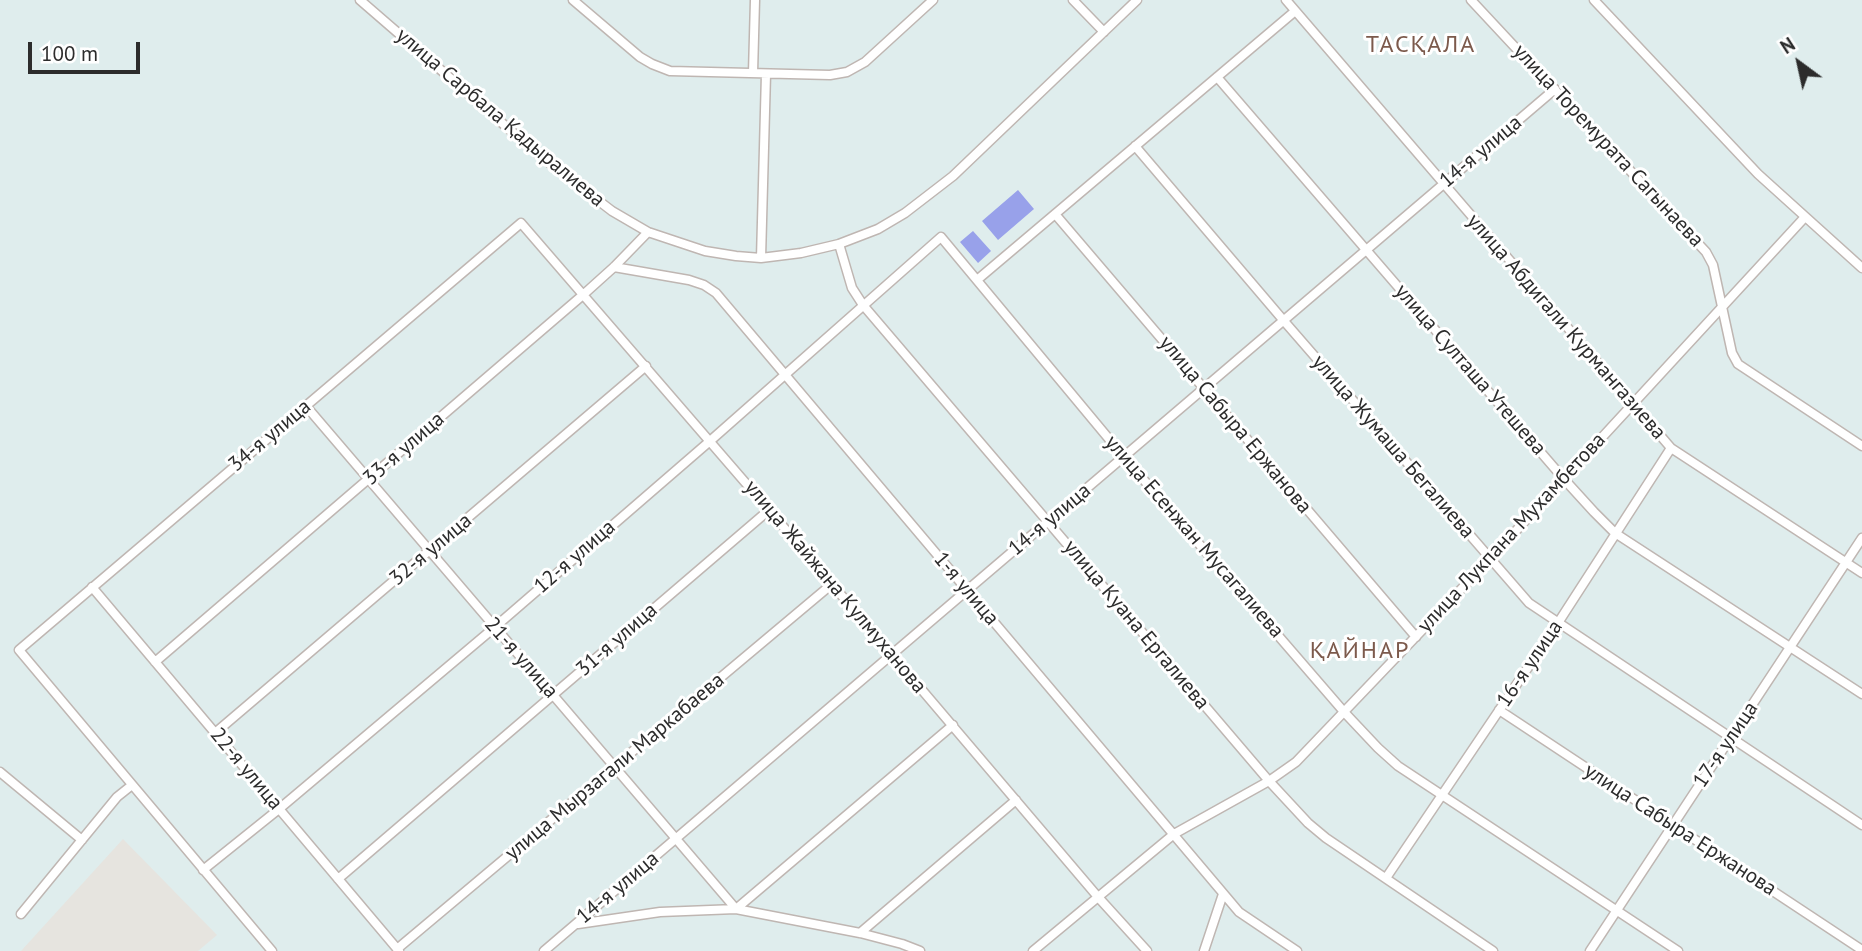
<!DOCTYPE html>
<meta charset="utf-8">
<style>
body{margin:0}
#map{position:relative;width:1862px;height:951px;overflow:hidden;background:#dfeded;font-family:"PT Sans",sans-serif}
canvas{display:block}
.north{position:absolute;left:1764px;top:28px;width:70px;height:70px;-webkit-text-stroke:5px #fff;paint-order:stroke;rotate:327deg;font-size:19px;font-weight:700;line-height:28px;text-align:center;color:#2c2c2c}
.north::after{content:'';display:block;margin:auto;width:24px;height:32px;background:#2c2c2c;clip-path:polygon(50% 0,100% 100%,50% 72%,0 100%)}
.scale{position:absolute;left:28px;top:42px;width:112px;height:32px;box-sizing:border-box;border:4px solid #2c2c2c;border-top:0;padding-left:9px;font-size:21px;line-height:24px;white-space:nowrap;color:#2c2c2c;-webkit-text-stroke:5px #fff;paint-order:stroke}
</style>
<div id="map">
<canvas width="1862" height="951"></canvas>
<div class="north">N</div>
<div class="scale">100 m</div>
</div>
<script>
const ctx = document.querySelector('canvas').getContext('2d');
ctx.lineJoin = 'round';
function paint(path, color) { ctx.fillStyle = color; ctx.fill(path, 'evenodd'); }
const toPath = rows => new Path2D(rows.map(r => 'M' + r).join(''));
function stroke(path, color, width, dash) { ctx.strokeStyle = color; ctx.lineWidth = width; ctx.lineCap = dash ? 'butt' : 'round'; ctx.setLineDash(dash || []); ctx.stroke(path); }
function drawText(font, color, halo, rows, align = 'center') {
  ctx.font = font + ' "PT Sans",sans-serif'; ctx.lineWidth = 6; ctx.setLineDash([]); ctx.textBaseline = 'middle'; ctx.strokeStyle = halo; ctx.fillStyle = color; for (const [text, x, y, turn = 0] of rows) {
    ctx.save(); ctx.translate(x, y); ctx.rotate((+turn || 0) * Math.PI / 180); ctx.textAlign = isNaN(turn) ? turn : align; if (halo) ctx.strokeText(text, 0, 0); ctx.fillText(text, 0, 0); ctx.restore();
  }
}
const industrial = toPath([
 [123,839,217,935,198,951,21,951]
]);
const pitch = toPath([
 [1018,190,1034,209,998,240,982,221],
 [973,231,991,251,978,263,960,242]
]);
const street = toPath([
 [360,0,539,155,612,211,648,232,705,251,736,256,761,258,801,253,839,244,878,229,905,213,953,176,1137,0],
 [573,0,640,57,652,64,670,71,830,75,847,72,865,62,933,0],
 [1073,0,1104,32],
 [1286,0,1671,448,1862,573],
 [1471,0,1706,252,1713,265,1732,353,1738,364,1862,446],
 [1594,0,1758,174,1862,268],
 [753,73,755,0],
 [1217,77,1563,478,1594,512,1615,533,1862,694],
 [1135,146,1284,321,1529,603,1862,825],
 [1055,214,1416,637],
 [839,244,852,288,863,305,1269,781,1308,823,1326,838,1493,951],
 [761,258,766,74],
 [614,267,689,280,704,285,716,293,1239,912,1297,951],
 [977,280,1294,12],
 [306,406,736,909,953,725],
 [92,587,399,951],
 [155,662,584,294,614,267,648,232],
 [1499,710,1862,950],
 [215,733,646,366],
 [0,772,82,840],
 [203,870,279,809,495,627,710,441,941,237,1124,457,1345,713,1378,748,1398,766,1678,951],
 [1386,878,1558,623,1671,448],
 [338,879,769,510],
 [21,914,117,797,132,785],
 [578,924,660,912,736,909,860,933,902,944,920,951],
 [860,933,1016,800],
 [397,949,832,584],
 [272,951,19,650,521,223,769,510,1098,897,1147,951],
 [544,951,1555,89],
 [1033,951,1174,834,1269,781,1296,762,1490,559,1805,217],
 [1204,951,1223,894],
 [1590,951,1862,538]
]);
const streetNames = [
 ["улица Сарбала Қадыралиева",500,118,40],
 ["улица Торемурата Сагынаева",1608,146,47],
 ["14-я улица",1481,152,-40],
 ["улица Абдигали Курмангазиева",1566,327,49],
 ["улица Султаша Утешева",1470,370,49],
 ["улица Сабыра Ержанова",1235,425,50],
 ["34-я улица",270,436,-40],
 ["улица Жумаша Бегалиева",1393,447,49],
 ["33-я улица",404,449,-41],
 ["14-я улица",1050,520,-40],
 ["улица Лукпана Мухамбетова",1512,533,-47],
 ["улица Есенжан Мусагалиева",1194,537,49],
 ["32-я улица",431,550,-40],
 ["12-я улица",575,557,-41],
 ["улица Жайжана Кулмуханова",835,587,50],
 ["1-я улица",966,589,50],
 ["улица Куана Ергалиева",1136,625,50],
 ["31-я улица",617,640,-41],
 ["21-я улица",521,658,49],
 ["16-я улица",1530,664,-56],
 ["17-я улица",1726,745,-56],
 ["улица Мырзагали Маркабаева",615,767,-40],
 ["22-я улица",246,769,50],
 ["улица Сабыра Ержанова",1680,830,33],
 ["14-я улица",618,888,-40]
];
const quarterNames = [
 ["ТАСҚАЛА",1421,45],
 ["ҚАЙНАР",1360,651]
];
paint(industrial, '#e6e4df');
paint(pitch, '#98a1ea');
stroke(street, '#bfb6b2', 11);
stroke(street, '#fff', 8);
drawText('21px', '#2c2c2c', '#fff', streetNames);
ctx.letterSpacing = '2px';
drawText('24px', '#7c5a4c', '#fff', quarterNames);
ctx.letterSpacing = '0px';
</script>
